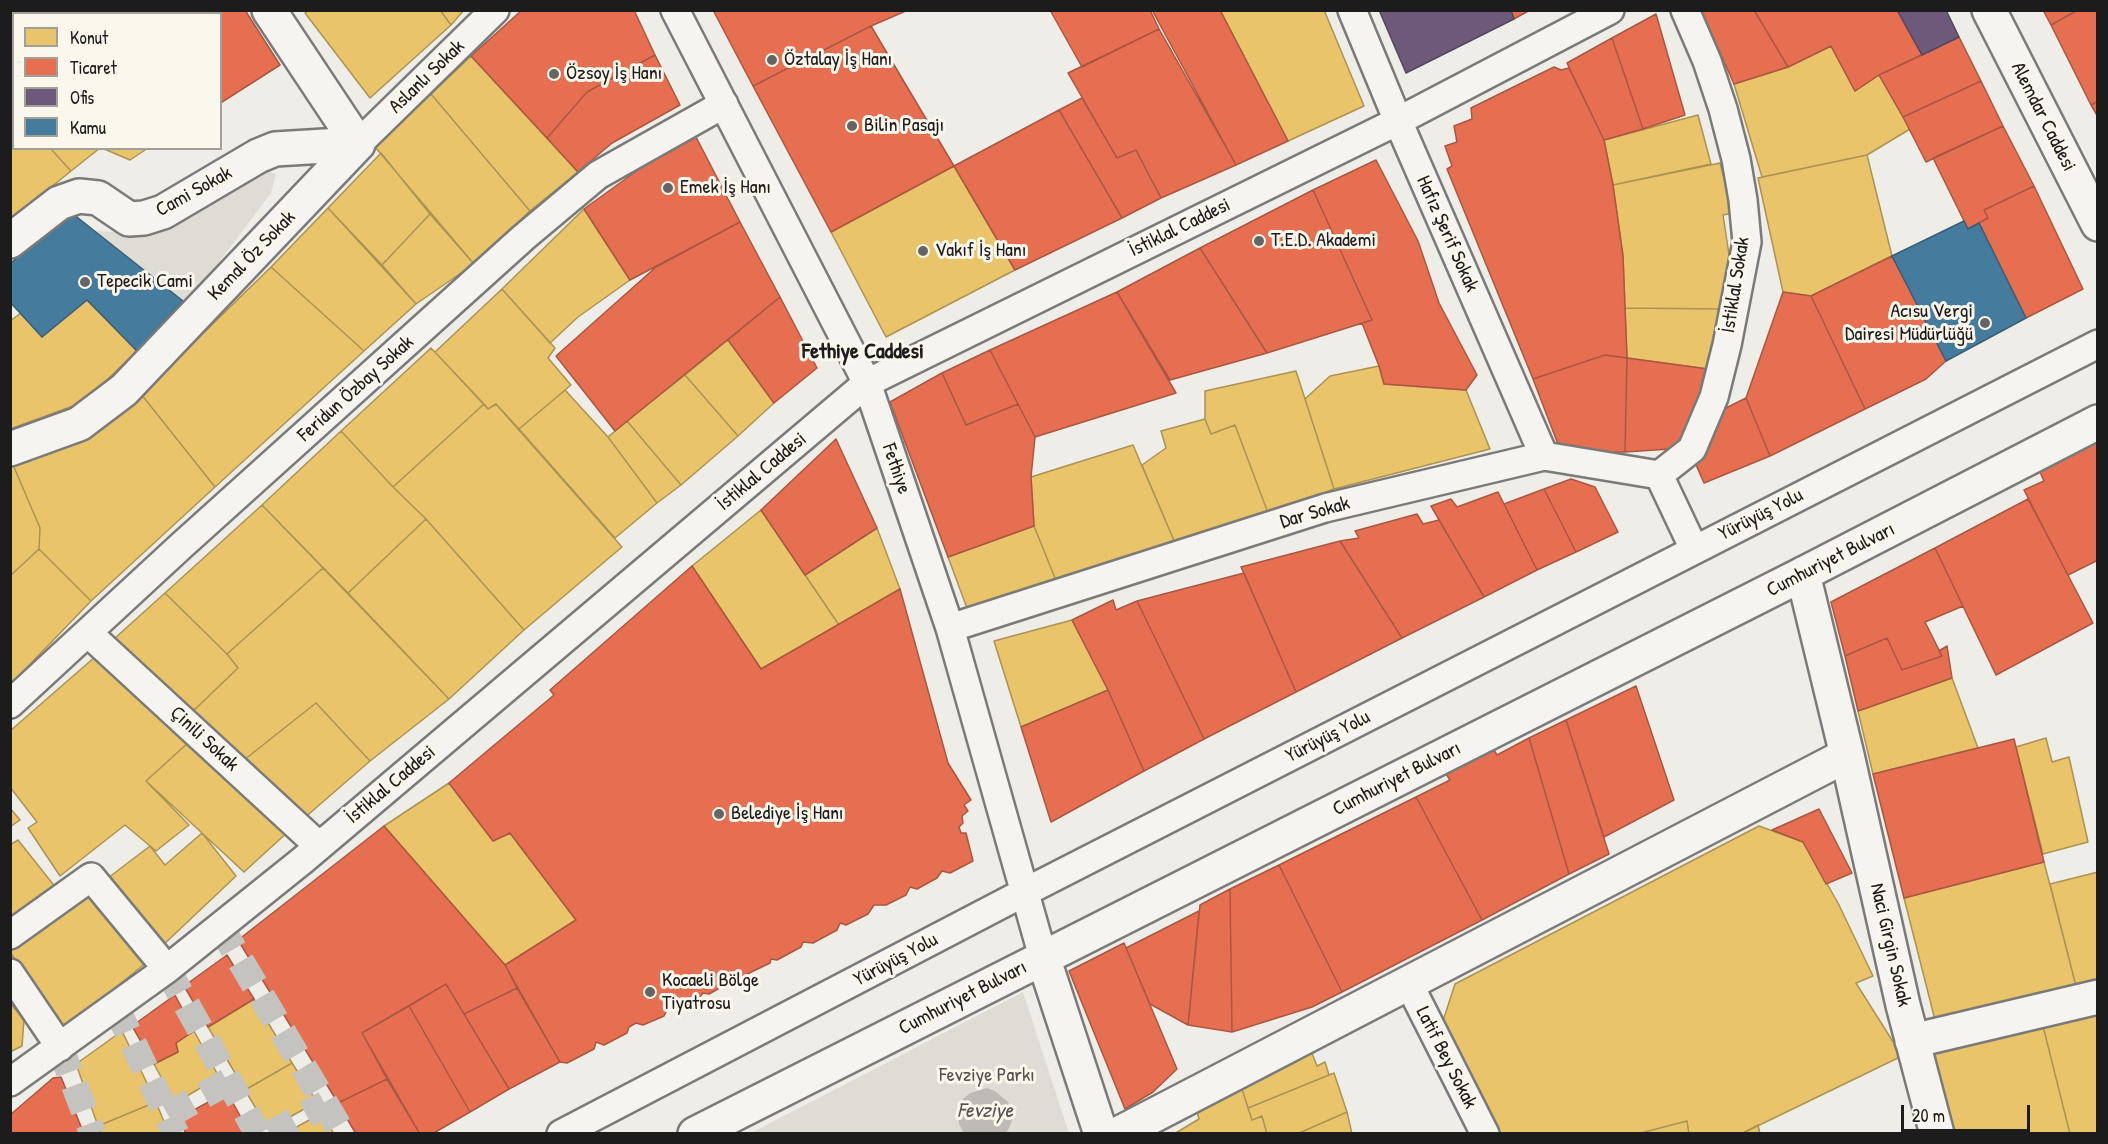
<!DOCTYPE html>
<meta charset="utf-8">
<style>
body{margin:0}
#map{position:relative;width:2108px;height:1144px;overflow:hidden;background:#eeede8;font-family:"Patrick Hand",sans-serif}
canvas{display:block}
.frame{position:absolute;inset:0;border:12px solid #1c1c1c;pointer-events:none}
.legend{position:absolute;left:12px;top:12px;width:210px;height:138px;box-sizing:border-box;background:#fbf7ec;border:2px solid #a29f99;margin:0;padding:8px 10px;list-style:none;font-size:18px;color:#1c1c1c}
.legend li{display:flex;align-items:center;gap:12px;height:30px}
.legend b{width:30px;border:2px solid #a29f99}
.scale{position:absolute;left:1901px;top:1105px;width:129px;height:27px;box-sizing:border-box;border:3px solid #1c1c1c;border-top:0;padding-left:8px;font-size:18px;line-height:21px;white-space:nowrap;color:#1c1c1c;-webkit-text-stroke:4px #fbf7ec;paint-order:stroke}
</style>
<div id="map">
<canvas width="2108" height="1144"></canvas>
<div class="frame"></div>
<ul class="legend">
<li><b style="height:16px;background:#e9c46a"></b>Konut</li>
<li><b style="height:16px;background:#e76f51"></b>Ticaret</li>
<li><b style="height:16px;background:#6d597a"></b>Ofis</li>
<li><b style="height:16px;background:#457b9d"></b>Kamu</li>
</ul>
<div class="scale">20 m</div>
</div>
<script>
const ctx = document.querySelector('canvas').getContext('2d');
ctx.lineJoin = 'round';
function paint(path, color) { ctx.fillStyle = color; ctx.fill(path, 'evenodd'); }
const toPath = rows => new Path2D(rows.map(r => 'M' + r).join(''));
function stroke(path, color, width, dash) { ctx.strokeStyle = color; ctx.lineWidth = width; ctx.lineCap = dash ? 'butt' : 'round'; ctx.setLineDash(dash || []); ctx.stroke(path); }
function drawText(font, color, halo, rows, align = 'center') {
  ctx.font = font + ' "Patrick Hand",sans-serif'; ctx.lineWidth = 6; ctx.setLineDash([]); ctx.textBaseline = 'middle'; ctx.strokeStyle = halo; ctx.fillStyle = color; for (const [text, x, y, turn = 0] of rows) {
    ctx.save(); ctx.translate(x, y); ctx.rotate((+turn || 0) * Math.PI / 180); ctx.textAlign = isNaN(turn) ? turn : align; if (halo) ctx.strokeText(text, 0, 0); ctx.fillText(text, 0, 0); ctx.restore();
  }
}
const green = toPath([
 [262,170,276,174,271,193,198,290,183,301,95,231,137,233],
 [1023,992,1069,1133,749,1134]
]);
const water = toPath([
 [987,1088,995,1091,1008,1102,1012,1110,1012,1120,1009,1128,1006,1133,964,1133,959,1124,959,1107,963,1099,970,1093]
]);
const homes = toPath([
 [309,10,440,10,451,25,370,98,305,13,309,10],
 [440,10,464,10,451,25,440,10],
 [1220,10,1324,10,1364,106,1288,141,1220,10],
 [1831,46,1855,91,1879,75,1910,129,1867,155,1762,177,1734,84,1788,67,1831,46],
 [471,56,578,172,530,211,431,94,471,56],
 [14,60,14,109,10,106,10,63,14,60],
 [431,94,530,211,474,264,375,147,431,94],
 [10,106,14,110,14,148,50,148,71,171,10,221,10,106],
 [1698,115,1711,164,1613,185,1604,140,1698,115],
 [50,148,100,148,71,171,50,148],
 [102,148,148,148,130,160,102,148],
 [381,153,430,214,382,265,328,208,381,153],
 [1867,155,1892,256,1811,296,1783,292,1758,178,1867,155],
 [1720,163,1733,213,1723,215,1730,261,1723,309,1625,308,1623,256,1613,185,1720,163],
 [954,166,1015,270,886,337,831,232,954,166],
 [328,208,416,304,364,351,271,267,328,208],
 [584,209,630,280,578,317,550,343,502,289,584,209],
 [430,214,474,264,416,304,382,265,430,214],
 [271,267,364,351,215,487,141,394,271,267],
 [502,289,555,348,548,358,571,385,519,429,496,404,488,409,435,352,502,289],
 [87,300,137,351,84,402,10,429,10,321,21,313,42,337,87,300],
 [1625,308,1723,309,1708,369,1627,358,1625,308],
 [728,340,774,403,738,436,685,375,728,340],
 [431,348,484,404,393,487,341,431,431,348],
 [1379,366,1384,384,1466,390,1490,449,1334,489,1305,399,1330,376,1379,366],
 [1296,371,1334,489,1268,513,1235,425,1211,434,1205,419,1205,391,1296,371],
 [685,375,738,436,681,485,627,421,685,375],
 [565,390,608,437,657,503,615,538,519,429,565,390],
 [141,394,215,487,91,601,39,549,40,528,11,460,141,394],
 [484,404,488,409,496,404,622,547,524,630,426,519,393,487,484,404],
 [1205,419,1211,434,1235,425,1268,513,1175,543,1142,465,1166,448,1161,431,1205,419],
 [627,421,681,485,657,503,608,437,627,421],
 [341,431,393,487,426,519,348,593,262,505,341,431],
 [1133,445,1175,543,1057,583,1034,526,1031,477,1133,445],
 [11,460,40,528,39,549,10,576,11,460],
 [262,505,323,568,227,654,165,593,262,505],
 [761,510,839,625,761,669,692,566,761,510],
 [426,519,524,630,449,699,348,593,426,519],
 [1034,526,1057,583,967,608,948,557,1034,526],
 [877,528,900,589,839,625,805,575,877,528],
 [39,549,91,601,10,685,10,576,39,549],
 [323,568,449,699,370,761,316,703,244,760,190,714,238,668,227,654,323,568],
 [165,593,227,654,238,668,190,714,115,638,165,593],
 [1072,620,1108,690,1021,727,994,641,1072,620],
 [96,656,189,742,146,781,189,825,156,851,125,825,60,876,28,828,37,822,10,787,10,731,96,656],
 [1952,678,1978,748,1873,774,1858,711,1952,678],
 [316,703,370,761,302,820,244,760,316,703],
 [2046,738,2052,762,2069,757,2088,842,2043,854,2016,747,2046,738],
 [189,742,291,829,244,872,146,781,189,742],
 [449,783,493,841,510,833,576,920,505,965,384,826,449,783],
 [10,808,20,820,10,827,10,808],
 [1759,826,1803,842,1838,903,1873,976,1856,983,1902,1056,1741,1134,1689,1134,1687,1121,1637,1134,1494,1134,1440,1030,1455,984,1759,826],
 [202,833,236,876,160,948,104,881,150,846,165,865,202,833],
 [18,840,60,893,10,933,10,845,18,840],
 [2044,862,2076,986,1935,1020,1904,898,2044,862],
 [2098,872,2098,981,2076,986,2050,884,2098,872],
 [90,888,149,960,63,1032,10,952,10,942,90,888],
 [254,999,292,1063,245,1090,208,1027,254,999],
 [10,1003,24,1020,22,1046,10,1052,10,1003],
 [2098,1013,2098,1134,2070,1134,2042,1022,2098,1013],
 [2042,1022,2070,1134,1948,1134,1927,1051,2042,1022],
 [122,1031,156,1102,98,1126,76,1064,122,1031],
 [194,1031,219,1077,175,1103,154,1064,178,1052,176,1043,194,1031],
 [1310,1048,1317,1066,1325,1062,1329,1075,1248,1108,1241,1086,1266,1076,1265,1067,1310,1048],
 [292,1063,317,1102,268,1129,245,1090,292,1063],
 [1334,1073,1347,1112,1297,1134,1267,1134,1262,1116,1252,1120,1248,1108,1334,1073],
 [1241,1086,1252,1120,1262,1116,1267,1134,1174,1134,1199,1119,1196,1108,1241,1086],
 [156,1102,169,1134,101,1134,98,1126,156,1102],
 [1347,1112,1352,1134,1297,1134,1347,1112],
 [322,1113,334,1134,284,1134,322,1113],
 [1687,1121,1689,1134,1637,1134,1687,1121],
 [1758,1125,1760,1134,1741,1134,1758,1125]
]);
const shops = toPath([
 [188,10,245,10,280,65,222,102,220,99,220,14,184,14,188,10],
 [522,10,634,10,655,55,587,92,547,138,471,56,522,10],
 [713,10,908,10,871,26,753,86,713,10],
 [1050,10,1150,10,1159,29,1082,67,1050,10],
 [1152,10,1220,10,1288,141,1236,165,1152,10],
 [1511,10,1530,10,1514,19,1511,10],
 [1701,10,1754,10,1788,67,1734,84,1701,10],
 [1754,10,1897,10,1922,55,1879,75,1855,91,1831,46,1788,67,1754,10],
 [2043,10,2078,10,2051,25,2043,10],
 [2078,10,2098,10,2098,101,2091,105,2051,25,2078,10],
 [1656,14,1685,115,1643,129,1612,38,1656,14],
 [871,26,954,166,831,232,753,86,871,26],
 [1159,29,1236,165,1161,198,1136,150,1117,158,1068,73,1159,29],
 [1959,37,1981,81,1903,117,1879,75,1959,37],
 [1612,38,1643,129,1604,140,1567,63,1612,38],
 [655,55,680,105,612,143,578,172,547,138,587,92,655,55],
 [1554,67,1561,70,1569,68,1604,140,1613,185,1623,256,1627,358,1605,355,1533,379,1447,169,1452,166,1445,146,1457,142,1454,126,1472,119,1471,108,1554,67],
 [1981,81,2003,126,1926,162,1903,117,1981,81],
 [1082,98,1117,158,1136,150,1161,198,1122,218,1059,110,1082,98],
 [2098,101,2098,117,2091,105,2098,101],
 [1059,110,1122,218,1015,270,954,166,1059,110],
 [2003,126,2034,186,1984,210,1988,218,1968,229,1933,158,2003,126],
 [696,137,740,222,630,280,584,209,642,167,696,137],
 [1376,160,1418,241,1439,303,1477,375,1466,390,1384,384,1379,366,1362,323,1372,320,1313,190,1376,160],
 [2034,186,2083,289,2026,318,1979,223,1988,218,1984,210,2034,186],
 [1313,190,1372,320,1267,353,1200,248,1313,190],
 [740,222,780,297,615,431,556,356,656,267,740,222],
 [1200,248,1267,353,1170,380,1117,292,1200,248],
 [1892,256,1946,361,1926,379,1865,409,1811,296,1892,256],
 [1117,292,1176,393,1035,437,990,350,1117,292],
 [1783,292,1811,296,1865,409,1770,456,1746,398,1783,292],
 [780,297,817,368,774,403,728,340,780,297],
 [990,350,1018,404,966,425,942,373,990,350],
 [1605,355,1627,358,1625,452,1561,452,1533,379,1605,355],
 [1627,358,1708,369,1685,448,1625,452,1627,358],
 [942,373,966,425,1018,404,1035,437,1031,477,1034,526,948,557,890,402,942,373],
 [1746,398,1770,456,1704,483,1693,458,1710,416,1746,398],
 [836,439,877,528,805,575,761,510,836,439],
 [2098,442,2098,560,2068,575,2024,490,2044,481,2040,472,2098,442],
 [1571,479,1595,487,1618,532,1576,552,1544,489,1571,479],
 [1544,489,1576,552,1537,570,1504,504,1544,489],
 [1498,492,1537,570,1484,597,1431,506,1451,499,1457,507,1498,492],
 [2028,499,2093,623,1996,675,1935,548,2028,499],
 [1417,514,1423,524,1439,520,1484,597,1402,638,1340,541,1359,538,1355,531,1417,514],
 [1340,541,1402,638,1296,692,1241,567,1340,541],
 [1935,548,1963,606,1925,622,1942,656,1902,670,1887,638,1845,656,1831,602,1935,548],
 [692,566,761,669,900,589,948,763,971,800,964,805,968,811,962,816,963,823,959,827,961,833,966,833,973,861,950,873,942,871,937,878,917,889,910,887,906,895,886,905,874,905,868,914,846,925,840,923,837,930,813,943,803,942,801,947,777,960,771,959,770,963,739,978,736,975,732,981,709,994,703,993,699,998,677,1010,668,1008,664,1016,643,1025,636,1023,629,1027,627,1033,604,1045,596,1042,594,1049,567,1063,560,1062,505,965,576,920,510,833,493,841,449,783,554,695,550,690,692,566],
 [1244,573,1296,692,1204,739,1137,601,1244,573],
 [1113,600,1116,610,1137,601,1204,739,1144,771,1108,690,1072,620,1113,600],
 [1887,638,1902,670,1942,656,1939,651,1947,646,1952,678,1858,711,1845,656,1887,638],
 [1636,686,1674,800,1604,837,1566,720,1636,686],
 [1108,690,1144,771,1051,822,1021,727,1108,690],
 [1566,720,1609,854,1569,874,1529,738,1566,720],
 [1529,738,1569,874,1482,920,1416,797,1450,780,1446,774,1494,750,1497,755,1529,738],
 [2014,739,2044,862,1904,898,1873,774,2014,739],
 [1416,797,1482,920,1342,992,1279,865,1416,797],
 [1819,809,1852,873,1826,884,1803,842,1772,830,1819,809],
 [384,826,505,965,517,988,464,1014,446,984,362,1033,387,1079,338,1103,238,940,384,826],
 [1279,865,1342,992,1312,1007,1232,1032,1230,889,1279,865],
 [1230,889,1232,1032,1188,1025,1200,905,1230,889],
 [1199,911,1188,1025,1150,1004,1126,948,1199,911],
 [1124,943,1177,1069,1153,1092,1125,1109,1069,971,1124,943],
 [227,955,254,999,208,1027,184,986,227,955],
 [446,984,509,1089,470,1112,409,1006,446,984],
 [517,988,560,1062,509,1089,464,1014,517,988],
 [175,995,194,1031,176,1043,178,1052,154,1064,132,1026,175,995],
 [409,1006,470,1112,432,1134,420,1134,362,1033,409,1006],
 [61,1077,84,1134,10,1134,10,1115,53,1078,61,1077],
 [387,1079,420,1134,356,1134,338,1103,387,1079],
 [227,1092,249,1132,245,1134,186,1134,179,1118,227,1092]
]);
const offices = toPath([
 [10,10,35,10,30,14,14,14,14,22,10,18,10,10],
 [127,10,188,10,184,14,129,14,127,10],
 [1379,10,1511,10,1514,19,1406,73,1379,10],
 [1897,10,1946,10,1959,37,1922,55,1897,10]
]);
const public = toPath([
 [68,210,183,301,137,351,87,300,42,337,10,302,10,264,68,210],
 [1964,221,1968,229,1979,223,2026,318,1946,361,1892,256,1964,221]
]);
const pedestrianTunnel = toPath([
 [220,926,343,1134],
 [167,969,258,1134],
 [116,1007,176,1134],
 [60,1047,93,1134],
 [168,1115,229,1081],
 [270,1134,325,1104]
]);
const pedestrian = toPath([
 [675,10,867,383,950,628,1043,957],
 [1352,10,1398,121,1544,456],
 [358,144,495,10],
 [1659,475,1692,449,1714,397,1727,345,1747,242,1743,200,1736,159,1723,109,1707,61,1685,10],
 [950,628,1325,508,1544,456,1659,475,1694,549],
 [88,633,319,846],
 [10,704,181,546,524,237,598,175,724,104],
 [10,935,91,877,167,969],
 [10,973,60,1047],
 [1408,982,1485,1134],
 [10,1082,167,969,303,860,867,383,1398,121,1610,10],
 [561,1134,1025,892,2098,344]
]);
const minor = toPath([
 [269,10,358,144],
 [10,241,59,203,79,196,98,198,129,219,144,218,163,212,258,156,275,149,358,144],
 [10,449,79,424,124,390,358,144],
 [1803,574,1847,755,1903,1005,1937,1134],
 [1912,1041,2098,997],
 [1118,1134,1847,755]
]);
const primary = toPath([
 [1989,10,2098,224],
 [1043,957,1101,1134],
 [695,1134,1803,574,2098,422]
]);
const markers = [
 [772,60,6,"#666563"],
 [554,74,6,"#666563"],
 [852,126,6,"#666563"],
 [668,188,6,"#666563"],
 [1259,241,6,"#666563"],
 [923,251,6,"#666563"],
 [85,282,6,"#666563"],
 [1985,323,6,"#666563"],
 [719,814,6,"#666563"],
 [650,992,6,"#666563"]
];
const poiNames = [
 ["Öztalay İş Hanı",784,60],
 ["Özsoy İş Hanı",566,74],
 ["Bilin Pasajı",864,126],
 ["Emek İş Hanı",680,188],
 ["T.E.D. Akademi",1271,241],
 ["Vakıf İş Hanı",935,251],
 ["Tepecik Cami",97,282],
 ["Acısu Vergi",1973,312,"right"],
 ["Dairesi Müdürlüğü",1973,335,"right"],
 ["Belediye İş Hanı",731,814],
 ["Kocaeli Bölge",662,981],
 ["Tiyatrosu",662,1004]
];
const streetNames = [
 ["Aslanlı Sokak",427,77,-44],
 ["Alemdar Caddesi",2043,117,63],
 ["Cami Sokak",194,192,-29],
 ["İstiklal Caddesi",1180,228,-26],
 ["Hafız Şerif Sokak",1447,234,66],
 ["Kemal Öz Sokak",252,256,-46],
 ["İstiklal Sokak",1736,285,-81],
 ["Feridun Özbay Sokak",356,389,-42],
 ["Fethiye",896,469,71],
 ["İstiklal Caddesi",762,472,-40],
 ["Dar Sokak",1315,513,-16],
 ["Yürüyüş Yolu",1761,515,-27],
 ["Cumhuriyet Bulvarı",1831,560,-27],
 ["Yürüyüş Yolu",1328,737,-27],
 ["Çinili Sokak",204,739,43],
 ["Cumhuriyet Bulvarı",1397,779,-27],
 ["İstiklal Caddesi",391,785,-40],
 ["Naci Girgin Sokak",1890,945,77],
 ["Yürüyüş Yolu",896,960,-28],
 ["Cumhuriyet Bulvarı",963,998,-27],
 ["Latif Bey Sokak",1446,1058,63]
];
const parkNames = [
 ["Fevziye Parkı",987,1076]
];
const waterNames = [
 ["Fevziye",985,1111]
];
const quarterNames = [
 ["Fethiye Caddesi",863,352]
];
paint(green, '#dfdcd5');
paint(water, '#bebbb6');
paint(homes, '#e9c46a');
stroke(homes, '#ac9253', 1.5);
paint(shops, '#e76f51');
stroke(shops, '#aa5641', 1.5);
paint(offices, '#6d597a');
stroke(offices, '#55475e', 1.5);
paint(public, '#457b9d');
stroke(public, '#395e76', 1.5);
stroke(pedestrianTunnel, '#c4c3bf', 27, [27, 14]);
stroke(pedestrian, '#7a7a78', 32);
stroke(minor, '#7a7a78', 38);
stroke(primary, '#7a7a78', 38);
stroke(pedestrian, '#f5f4f0', 27);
stroke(minor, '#f5f4f0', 33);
stroke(primary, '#f5f4f0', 33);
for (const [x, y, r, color] of markers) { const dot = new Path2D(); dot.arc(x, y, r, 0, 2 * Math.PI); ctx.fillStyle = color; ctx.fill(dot); stroke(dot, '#fbf7ec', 2); }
drawText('20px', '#1c1c1c', '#fbf7ec', poiNames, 'left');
drawText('20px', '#1c1c1c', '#fbf7ec', streetNames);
drawText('20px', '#53524f', '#fbf7ec', parkNames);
drawText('italic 21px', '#545351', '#fbf7ec', waterNames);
drawText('bold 22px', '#1c1c1c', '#fbf7ec', quarterNames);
</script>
